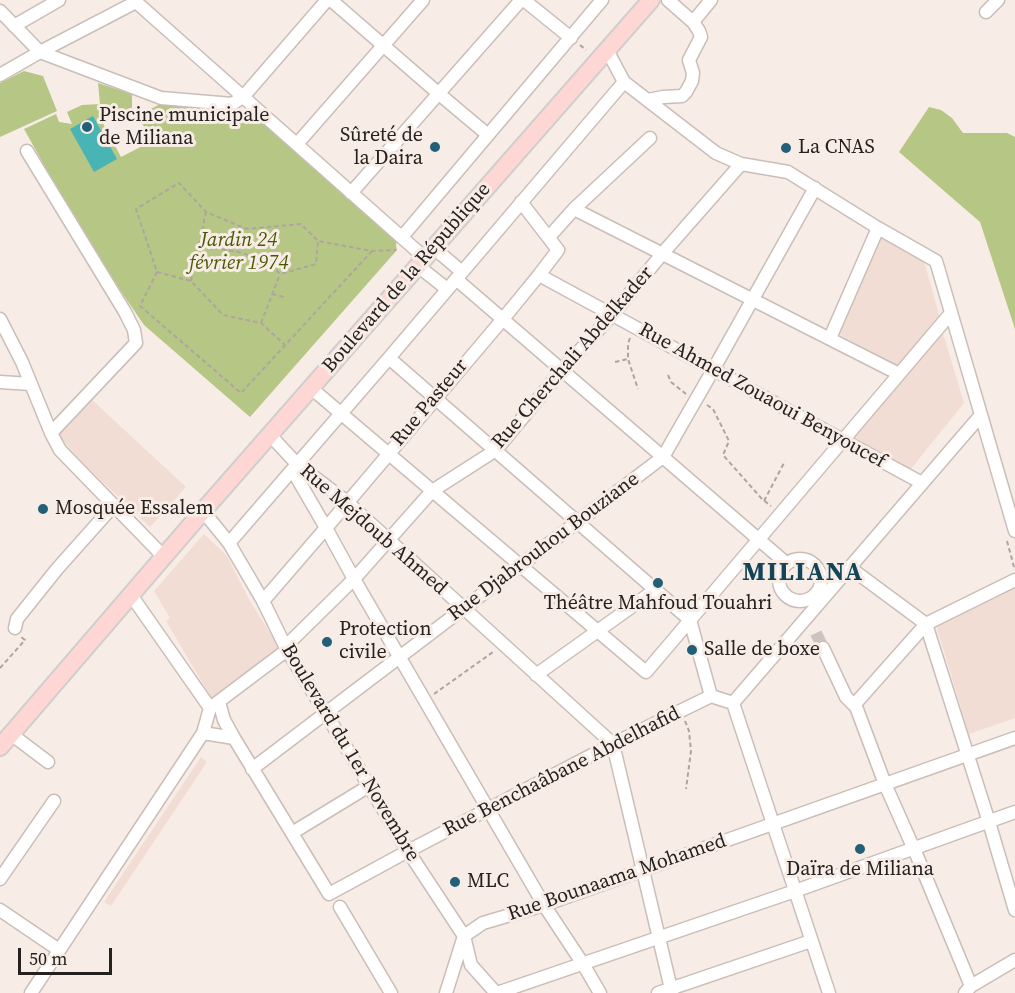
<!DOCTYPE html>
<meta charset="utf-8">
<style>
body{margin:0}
#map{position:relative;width:1015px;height:993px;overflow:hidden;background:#f8ece6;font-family:"Source Serif 4",serif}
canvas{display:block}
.scale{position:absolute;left:18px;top:948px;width:94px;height:27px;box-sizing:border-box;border:3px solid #25211f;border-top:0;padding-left:8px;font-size:18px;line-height:21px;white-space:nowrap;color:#25211f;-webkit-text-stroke:4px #f8ece6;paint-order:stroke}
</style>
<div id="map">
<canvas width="1015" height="993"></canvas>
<div class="scale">50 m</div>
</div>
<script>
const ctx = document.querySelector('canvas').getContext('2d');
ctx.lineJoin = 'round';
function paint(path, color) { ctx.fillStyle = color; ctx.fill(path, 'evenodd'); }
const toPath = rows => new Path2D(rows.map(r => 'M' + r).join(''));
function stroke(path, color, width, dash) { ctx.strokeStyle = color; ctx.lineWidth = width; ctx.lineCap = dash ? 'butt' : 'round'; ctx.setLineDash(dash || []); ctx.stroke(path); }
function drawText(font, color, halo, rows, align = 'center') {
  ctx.font = font + ' "Source Serif 4",serif'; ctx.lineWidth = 6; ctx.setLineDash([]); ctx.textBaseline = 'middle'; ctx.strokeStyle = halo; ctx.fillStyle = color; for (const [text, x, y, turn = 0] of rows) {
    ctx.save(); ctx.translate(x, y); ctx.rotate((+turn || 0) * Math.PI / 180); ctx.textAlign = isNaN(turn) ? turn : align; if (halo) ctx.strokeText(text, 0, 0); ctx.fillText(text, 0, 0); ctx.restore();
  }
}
const built = toPath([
 [878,236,924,261,940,318,898,367,839,334],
 [942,330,964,403,910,470,852,438,894,390],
 [91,399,186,487,150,527,83,463,58,435],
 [204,534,227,556,250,601,280,649,212,699,166,621,170,618,154,591],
 [1015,587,1015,718,969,734,936,625],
 [201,757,207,762,111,906,104,902]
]);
const green = toPath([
 [24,71,43,76,57,111,0,137,0,83],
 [98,83,132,94,132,108,121,114,117,107,99,116,121,157,152,141,138,116,162,103,231,110,257,114,397,237,396,246,397,250,250,417,144,325,86,240,24,129,56,114,59,122,72,124,67,112,82,105,100,104],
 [929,107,941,110,952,118,963,133,1007,133,1015,137,1015,329,980,222,899,152]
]);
const water = toPath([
 [93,116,117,159,94,172,70,129]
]);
const minorTunnel = toPath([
 [816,633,823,648]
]);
const path = toPath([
 [580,45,586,50],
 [199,245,206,212],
 [372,251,241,393,140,306,157,272,136,209,179,183,206,212,247,229,301,224,318,241,372,251,396,250],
 [157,272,191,281,223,315,261,323,285,345],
 [191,281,199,245,243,253,270,263,280,274,316,264,318,241],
 [272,294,284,297],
 [261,323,280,274],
 [630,338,628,344,628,359,638,389],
 [615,362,628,359],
 [668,375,671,382,686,394],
 [707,405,713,409,729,441,723,455,762,499,771,506],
 [764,501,785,461],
 [1007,541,1014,567],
 [0,668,25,640,21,637],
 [434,694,493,652],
 [685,721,689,731,691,751,686,789]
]);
const minor = toPath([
 [331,0,438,93,488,135],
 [524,0,571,38],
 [0,11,40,52,161,98,232,104,243,97,327,0],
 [986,12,998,0],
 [693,22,711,0],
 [14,26,59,0],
 [607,50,624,82,716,153,741,164,788,172,878,228,936,261,1015,531],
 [0,75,40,52,136,2,425,258],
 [648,100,663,97,682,96,686,92,692,81,693,73,689,60,701,37,699,31,693,22,668,0],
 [297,144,423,0],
 [27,151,125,312,134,330,136,343,51,433],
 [351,193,521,0],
 [574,209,899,374],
 [402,237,602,0],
 [549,237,574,209,650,138],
 [434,248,462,272],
 [418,266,447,289],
 [539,275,922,483],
 [456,279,786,563],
 [0,319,22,362,51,433,60,450,164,557],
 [830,338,878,228],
 [389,358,690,620,711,696],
 [0,382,31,384],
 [311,388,646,672,951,313],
 [270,435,297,464,347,502,613,744,672,993],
 [297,464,297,478,326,528,354,579,544,905,583,964,600,993],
 [203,511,229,543,263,601,287,650,325,712,408,851,464,936,471,965,496,993],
 [229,543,389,358,624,82],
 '779 580a21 21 0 1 1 42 0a21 21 0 1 1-42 0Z',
 [849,567,926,624,989,822,1015,910],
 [131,595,210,708],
 [263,601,326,528,503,319,539,275,558,250,521,202],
 [15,628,17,619,57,569,114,505],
 [823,648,846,697,856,707],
 [536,675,655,590],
 [219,702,224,720,234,738,329,894,408,851,613,744,711,696,733,703],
 [733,703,981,415],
 [733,703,829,993],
 [210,708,287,650,291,641,354,579,432,491,496,450,562,370,612,315,662,254,741,164],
 [203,733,234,738],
 [11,734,48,762],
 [252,769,663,457,713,370,815,188],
 [292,833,369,786],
 [0,879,54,801],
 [340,907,391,993],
 [0,910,59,950],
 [971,986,917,856,885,784,855,704,926,624,1015,580],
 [31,993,203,733,210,708],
 [446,993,464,936,483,923,544,905,1015,738],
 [497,993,795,891,1015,812],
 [658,993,811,941],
 [965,993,971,986,1015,960]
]);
const major = toPath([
 [0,747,203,511,651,0]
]);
const markers = [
 [87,127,6,"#235f77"],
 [435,147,6,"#235f77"],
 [786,148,6,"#235f77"],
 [43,509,6,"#235f77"],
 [658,583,6,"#235f77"],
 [327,642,6,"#235f77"],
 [692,650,6,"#235f77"],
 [860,849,6,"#235f77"],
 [455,882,6,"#235f77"]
];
const poiNames = [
 ["Piscine municipale",99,116],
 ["de Miliana",99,139],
 ["Sûreté de",423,136,"right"],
 ["la Daira",423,159,"right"],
 ["La CNAS",798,148],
 ["Mosquée Essalem",55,509],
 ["Théâtre Mahfoud Touahri",658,604,"center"],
 ["Protection",339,630],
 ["civile",339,653],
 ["Salle de boxe",704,650],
 ["Daïra de Miliana",860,870,"center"],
 ["MLC",467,882]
];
const parkNames = [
 ["Jardin 24",239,241],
 ["février 1974",239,264]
];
const streetNames = [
 ["Boulevard de la République",407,278,-49],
 ["Rue Cherchali Abdelkader",573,358,-49],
 ["Rue Ahmed Zouaoui Benyoucef",762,396,29],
 ["Rue Pasteur",430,403,-50],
 ["Rue Mejdoub Ahmed",373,530,41],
 ["Rue Djabrouhou Bouziane",544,547,-37],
 ["Boulevard du 1er Novembre",350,753,59],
 ["Rue Benchaâbane Abdelhafid",562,772,-27],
 ["Rue Bounaama Mohamed",617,878,-19]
];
const districtNames = [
 ["MILIANA",803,573]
];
paint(built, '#f1ddd4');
paint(green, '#b6c685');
paint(water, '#49b4b4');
stroke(minorTunnel, '#cec3be', 12, [12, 6]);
stroke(minor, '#c9beb8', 15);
stroke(major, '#cfcece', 20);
stroke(path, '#aea5a1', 2, [4.5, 3]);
stroke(minor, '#fff', 12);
stroke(major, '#fed7d4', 16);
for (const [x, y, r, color] of markers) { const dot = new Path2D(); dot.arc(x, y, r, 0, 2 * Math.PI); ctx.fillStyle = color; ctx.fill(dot); stroke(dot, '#f8ece6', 2); }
drawText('20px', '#25211f', '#f8ece6', poiNames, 'left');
drawText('italic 20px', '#4a5702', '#f8ece6', parkNames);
drawText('20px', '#25211f', '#f8ece6', streetNames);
ctx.letterSpacing = '1.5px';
drawText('bold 26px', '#134457', '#f8ece6', districtNames);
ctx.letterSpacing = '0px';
</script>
